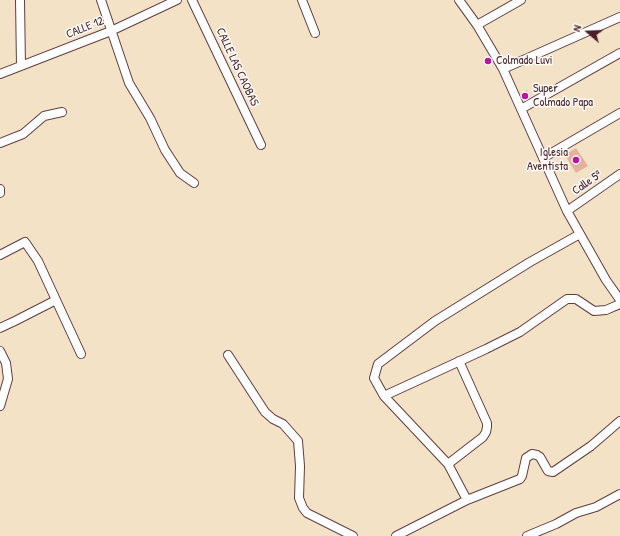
<!DOCTYPE html>
<meta charset="utf-8">
<style>
body{margin:0}
#map{position:relative;width:620px;height:536px;overflow:hidden;background:#f3e2c6;font-family:"Patrick Hand",sans-serif}
canvas{display:block}
.north{position:absolute;left:568px;top:12px;width:40px;height:40px;-webkit-text-stroke:3px #fdfcf7;paint-order:stroke;rotate:289deg;font-size:11px;font-weight:700;line-height:16px;text-align:center;color:#4a1f2b}
.north::after{content:'';display:block;margin:auto;width:14px;height:18px;background:#4a1f2b;clip-path:polygon(50% 0,100% 100%,50% 72%,0 100%)}
</style>
<div id="map">
<canvas width="620" height="536"></canvas>
<div class="north">N</div>
</div>
<script>
const ctx = document.querySelector('canvas').getContext('2d');
ctx.lineJoin = 'round';
function paint(path, color) { ctx.fillStyle = color; ctx.fill(path, 'evenodd'); }
const toPath = rows => new Path2D(rows.map(r => 'M' + r).join(''));
function stroke(path, color, width, dash) { ctx.strokeStyle = color; ctx.lineWidth = width; ctx.lineCap = dash ? 'butt' : 'round'; ctx.setLineDash(dash || []); ctx.stroke(path); }
function drawText(font, color, halo, rows, align = 'center') {
  ctx.font = font + ' "Patrick Hand",sans-serif'; ctx.lineWidth = 3; ctx.setLineDash([]); ctx.textBaseline = 'middle'; ctx.strokeStyle = halo; ctx.fillStyle = color; for (const [text, x, y, turn = 0] of rows) {
    ctx.save(); ctx.translate(x, y); ctx.rotate((+turn || 0) * Math.PI / 180); ctx.textAlign = isNaN(turn) ? turn : align; if (halo) ctx.strokeText(text, 0, 0); ctx.fillText(text, 0, 0); ctx.restore();
  }
}
const building = toPath([
 [488,56,492,62,488,66,483,60],
 [527,90,530,97,527,99,522,98,520,94],
 [576,148,588,166,576,173,565,155]
]);
const minor = toPath([
 [20,0,21,66],
 [101,0,129,83,150,118,165,150,180,173,194,183],
 [192,0,261,145],
 [302,0,315,33],
 [459,0,477,25,503,69,567,211,606,280,620,300],
 [477,25,521,0],
 [503,69,620,17],
 [0,74,111,31,177,0],
 [521,109,620,53],
 [0,143,23,134,44,116,62,112],
 [543,158,620,113],
 [0,189,0,193],
 [567,211,620,174],
 [0,255,25,242,38,261,81,354],
 [0,328,15,321,56,300],
 [0,351,6,363,8,379,0,406],
 [228,355,265,412,273,419,283,424,298,441,300,466,299,498,303,508,307,513,353,536],
 [384,396,486,349,520,332,567,299,576,299,594,311,606,310,620,304],
 [448,464,483,437,486,432,487,427,487,423,459,361],
 [467,500,520,479,522,476,526,458,532,454,537,455,540,457,548,471,553,472,591,446,620,421],
 [396,536,467,500,448,464,384,396,374,378,378,364,435,321,530,262,580,234],
 [527,536,556,524,576,513,596,507,620,494]
]);
const markers = [
 [488,61,4,"#b5179e"],
 [525,96,4,"#b5179e"],
 [576,160,4,"#b5179e"]
];
const streetNames = [
 ["CALLE 12",85,28,-22],
 ["CALLE LAS CAOBAS",237,67,65],
 ["Calle 5ª",587,183,-35]
];
const poiNames = [
 ["Colmado Luvi",496,61],
 ["Super",533,89],
 ["Colmado Papa",533,103],
 ["Iglesia",568,153,"right"],
 ["Aventista",568,167,"right"]
];
paint(building, '#e5b19d');
stroke(minor, '#633c42', 10);
stroke(minor, '#fff', 8);
for (const [x, y, r, color] of markers) { const dot = new Path2D(); dot.arc(x, y, r, 0, 2 * Math.PI); ctx.fillStyle = color; ctx.fill(dot); stroke(dot, '#fdfcf7', 1.5); }
drawText('12px', '#4a1f2b', '#fdfcf7', streetNames);
drawText('12px', '#4a1f2b', '#fdfcf7', poiNames, 'left');
</script>
